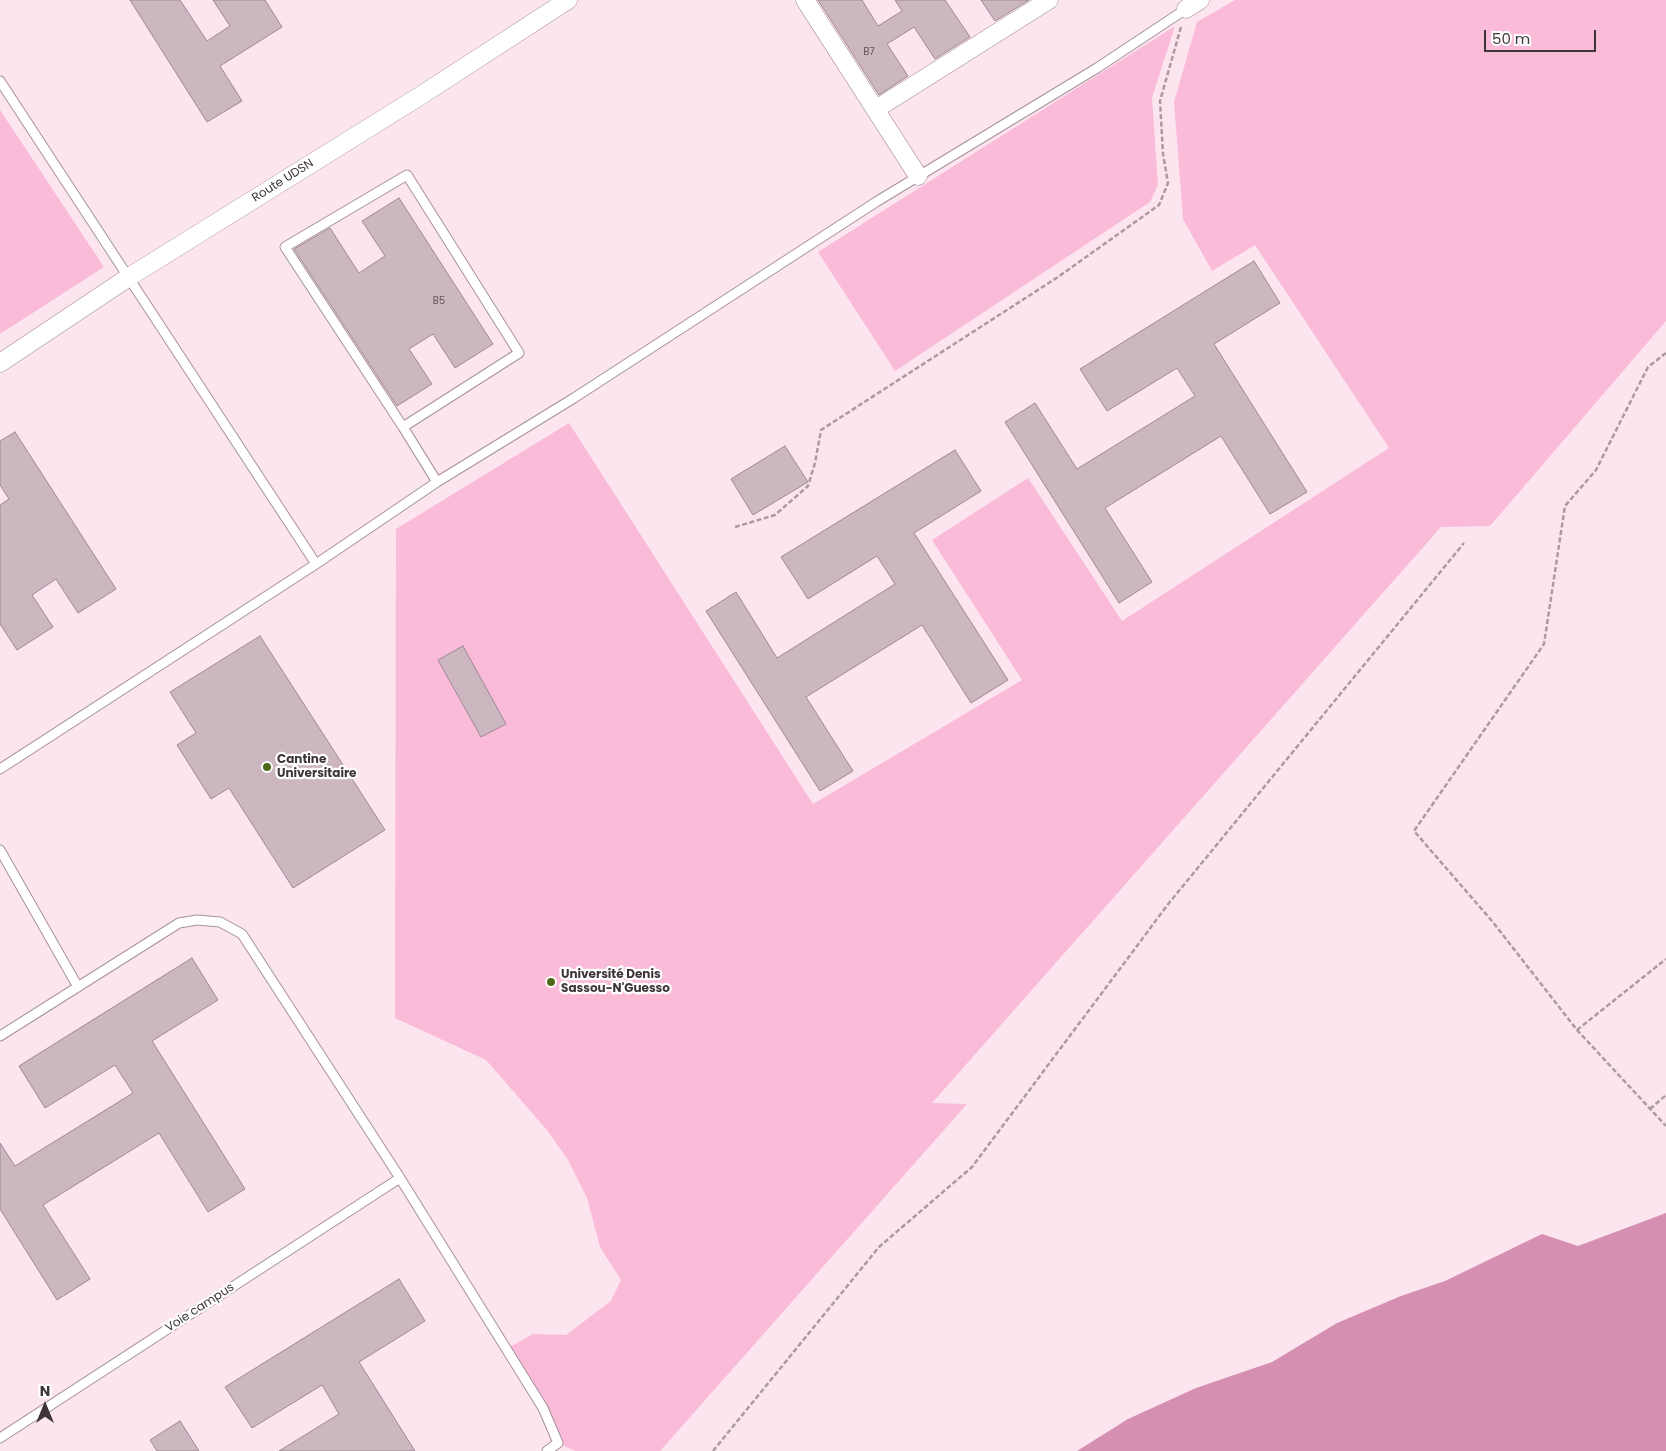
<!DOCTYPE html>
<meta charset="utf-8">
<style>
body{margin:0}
#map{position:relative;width:1666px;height:1451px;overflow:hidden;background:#fce5ef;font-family:Poppins,sans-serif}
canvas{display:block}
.north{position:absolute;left:20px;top:1381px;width:50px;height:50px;-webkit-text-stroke:4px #fff;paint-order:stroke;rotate:0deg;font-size:14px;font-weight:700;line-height:20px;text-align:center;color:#3e3539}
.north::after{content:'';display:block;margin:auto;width:18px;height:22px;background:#3e3539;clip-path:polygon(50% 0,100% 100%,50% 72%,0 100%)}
.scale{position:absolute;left:1484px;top:30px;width:112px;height:22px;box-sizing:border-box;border:2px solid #3e3539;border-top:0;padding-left:6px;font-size:15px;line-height:18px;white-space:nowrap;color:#3e3539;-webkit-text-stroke:4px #fff;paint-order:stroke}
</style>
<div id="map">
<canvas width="1666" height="1451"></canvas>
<div class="north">N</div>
<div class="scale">50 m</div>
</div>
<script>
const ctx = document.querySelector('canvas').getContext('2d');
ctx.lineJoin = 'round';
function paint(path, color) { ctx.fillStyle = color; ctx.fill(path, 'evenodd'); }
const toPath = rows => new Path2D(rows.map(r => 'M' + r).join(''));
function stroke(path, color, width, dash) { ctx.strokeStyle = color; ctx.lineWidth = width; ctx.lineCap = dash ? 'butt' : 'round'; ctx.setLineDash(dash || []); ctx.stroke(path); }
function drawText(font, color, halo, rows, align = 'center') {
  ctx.font = font + ' Poppins,sans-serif'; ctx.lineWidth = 4.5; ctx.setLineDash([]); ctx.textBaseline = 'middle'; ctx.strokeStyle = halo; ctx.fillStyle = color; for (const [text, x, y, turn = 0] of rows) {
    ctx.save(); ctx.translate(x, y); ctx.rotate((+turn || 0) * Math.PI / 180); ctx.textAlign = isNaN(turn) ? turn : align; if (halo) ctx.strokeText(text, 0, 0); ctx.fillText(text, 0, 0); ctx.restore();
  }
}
const green = toPath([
 [1235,0,1666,0,1666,321,1490,526,1441,527,932,1103,967,1104,660,1451,575,1451,558,1443,506,1349,533,1334,566,1335,611,1301,621,1280,600,1247,587,1198,568,1160,547,1130,486,1060,395,1018,396,529,569,423,813,804,1022,680,932,540,1028,478,1122,621,1389,448,1255,245,1212,271,1183,219,1174,102,1197,22],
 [1175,26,1152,98,1158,185,1150,202,895,371,818,252],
 [0,110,104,267,0,334]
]);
const forest = toPath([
 [1666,1213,1666,1451,1077,1451,1128,1419,1196,1388,1272,1362,1337,1323,1401,1296,1445,1281,1542,1234,1578,1246]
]);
const building = toPath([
 [130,0,180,0,207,41,230,26,213,0,265,0,282,27,220,66,242,101,207,122,130,0],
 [818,0,862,0,878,26,902,11,895,0,945,0,970,37,935,59,914,27,887,44,908,76,879,95,818,0],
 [981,0,1029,0,995,21,981,0],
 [399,198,493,344,455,368,433,334,409,349,432,384,397,406,294,249,330,228,359,273,385,256,362,221,399,198],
 [1254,261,1280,303,1214,344,1307,492,1270,514,1221,436,1105,508,1152,582,1119,603,1005,422,1035,403,1077,469,1195,396,1177,368,1107,411,1080,369,1254,261],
 [15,432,116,589,78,613,56,579,32,595,53,627,17,650,0,624,0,505,9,499,0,485,0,441,15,432],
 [785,446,808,482,753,515,731,479,785,446],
 [955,450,981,491,914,533,1008,680,971,703,922,625,806,697,853,771,820,791,706,611,736,592,777,658,895,584,877,556,808,599,781,557,955,450],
 [260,636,385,830,293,888,229,788,211,799,177,745,196,733,170,692,260,636],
 [463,646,506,724,481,737,438,660,463,646],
 [192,958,218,1000,152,1041,245,1189,208,1212,159,1133,43,1205,90,1279,57,1300,0,1209,0,1143,15,1166,133,1093,115,1065,45,1108,19,1066,192,958],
 [399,1279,425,1321,359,1362,415,1451,279,1451,339,1414,322,1385,252,1428,225,1387,399,1279],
 [180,1421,199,1451,157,1451,150,1440,180,1421]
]);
const path = toPath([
 [1666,353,1648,367,1596,470,1565,506,1544,644,1414,831,1492,921,1577,1030,1666,1126],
 [735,527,775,515,808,486,815,463,821,430,1058,277,1159,205,1168,183,1163,154,1160,101,1181,27],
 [1577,1030,1666,959],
 [1650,1109,1666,1095],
 [713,1451,879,1247,972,1167,1169,903,1464,543]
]);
const service = toPath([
 [0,81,316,564],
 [403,427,285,247,407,175,519,353,403,427,437,482],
 [0,769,316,564,437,482,574,398,876,202,1097,68,1186,9,1186,5],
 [0,850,78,987],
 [0,1036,179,923,197,920,220,922,242,934,400,1178,543,1408,558,1443,547,1451],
 [0,1438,400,1178]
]);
const minor = toPath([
 [805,0,918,176],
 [1186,9,1200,0],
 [876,109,1049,0],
 [0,363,129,277,420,96,568,0]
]);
const markers = [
 [267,767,5,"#4e691a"],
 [551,982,5,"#4e691a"]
];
const numberNames = [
 ["B7",869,52],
 ["B5",439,301]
];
const streetNames = [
 ["Route UDSN",283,181,-32],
 ["Voie campus",200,1308,-33]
];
const poiNames = [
 ["Cantine",277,760],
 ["Universitaire",277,774],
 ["Université Denis",561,975],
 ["Sassou-N'Guesso",561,989]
];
paint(green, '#fabbd9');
paint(forest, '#d58fb1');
paint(building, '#ccb6c0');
stroke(building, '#9e8993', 1);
stroke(service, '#a6919a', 11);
stroke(minor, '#a6919a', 19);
stroke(path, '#ab9aa2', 2.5, [5, 2.5]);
stroke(service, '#fff', 9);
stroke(minor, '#fff', 18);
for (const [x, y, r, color] of markers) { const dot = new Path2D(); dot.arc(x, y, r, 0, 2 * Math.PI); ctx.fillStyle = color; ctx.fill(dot); stroke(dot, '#fff', 2); }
drawText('10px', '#62555b', null, numberNames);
drawText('12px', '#3e3539', '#fff', streetNames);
drawText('bold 12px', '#3e3539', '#fff', poiNames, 'left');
</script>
